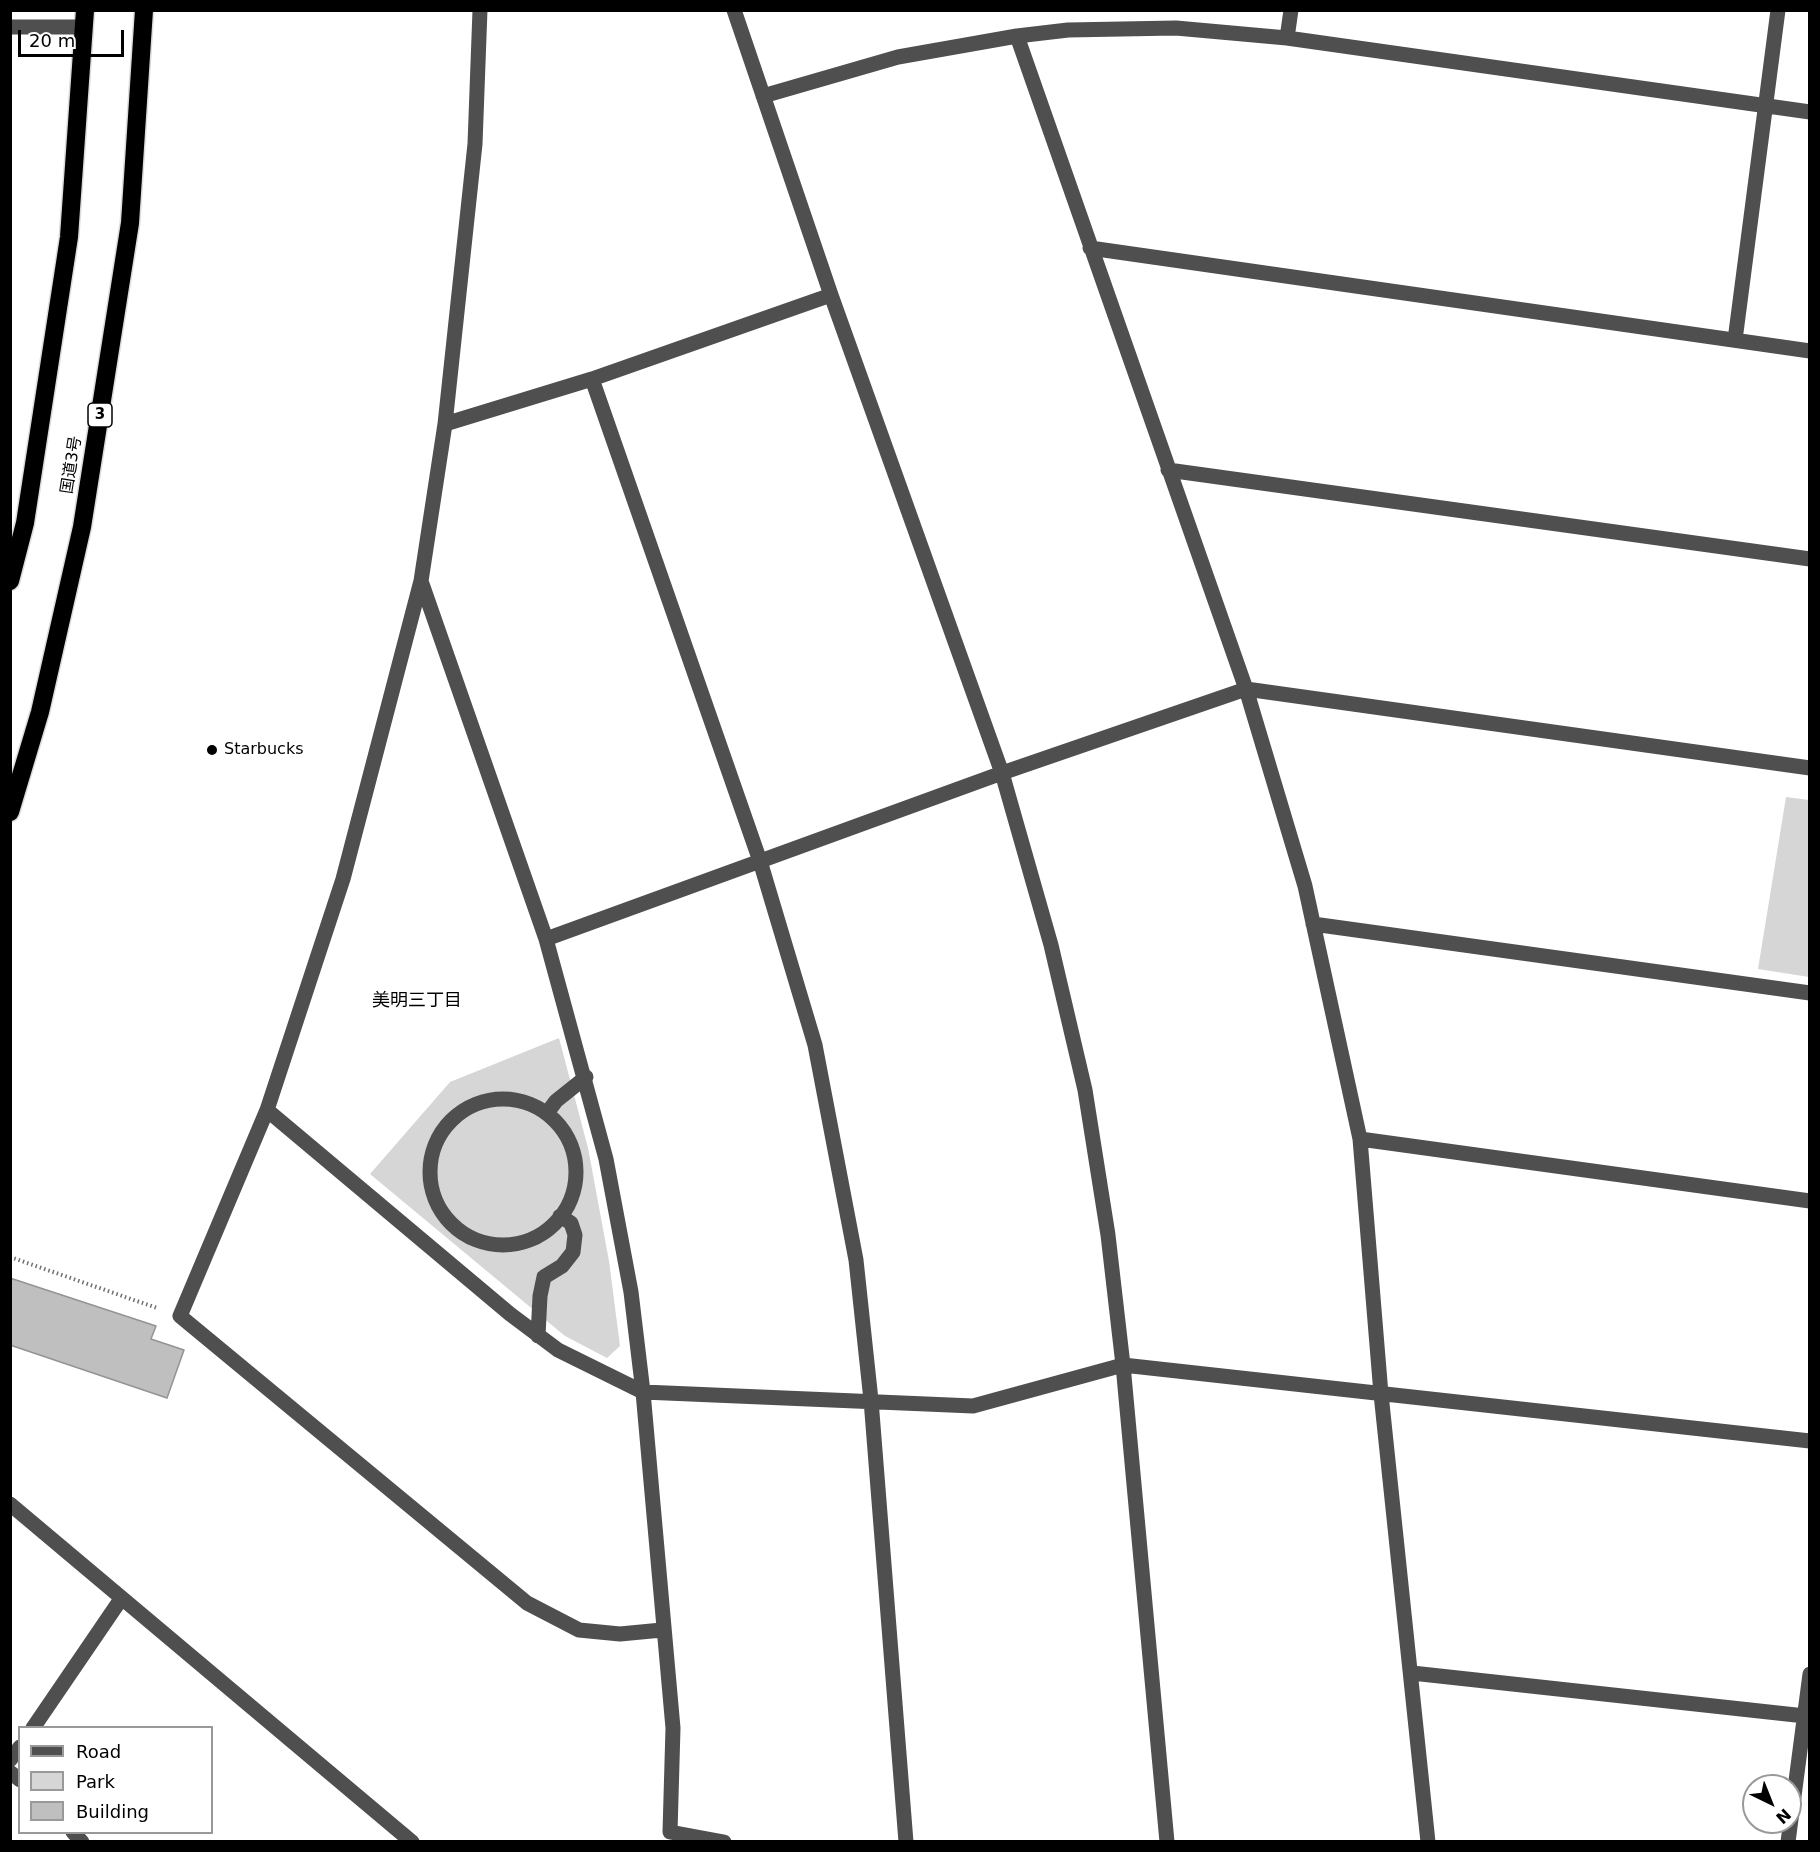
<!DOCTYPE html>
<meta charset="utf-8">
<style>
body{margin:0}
#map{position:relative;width:1820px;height:1852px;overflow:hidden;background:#fff;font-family:"DejaVu Sans",sans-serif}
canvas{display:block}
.frame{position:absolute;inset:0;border:12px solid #000;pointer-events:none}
.legend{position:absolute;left:18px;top:1726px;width:195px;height:108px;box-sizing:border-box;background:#fff;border:2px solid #999;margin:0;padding:8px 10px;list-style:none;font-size:18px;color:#000}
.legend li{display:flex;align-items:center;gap:12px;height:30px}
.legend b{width:30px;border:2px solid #999}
.north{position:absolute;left:1742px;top:1774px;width:60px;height:60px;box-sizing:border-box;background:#fff;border:2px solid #999;border-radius:50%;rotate:137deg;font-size:16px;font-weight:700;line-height:24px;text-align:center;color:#000}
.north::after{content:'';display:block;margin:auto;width:21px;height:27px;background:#000;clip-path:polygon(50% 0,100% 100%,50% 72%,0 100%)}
.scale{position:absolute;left:18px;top:30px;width:106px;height:27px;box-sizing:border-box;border:3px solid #000;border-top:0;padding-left:8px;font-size:18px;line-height:21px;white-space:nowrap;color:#000;-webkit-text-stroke:4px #fff;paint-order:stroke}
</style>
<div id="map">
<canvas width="1820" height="1852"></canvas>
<div class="frame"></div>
<ul class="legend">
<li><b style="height:8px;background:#4f4f4f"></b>Road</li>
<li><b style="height:16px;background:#d6d6d6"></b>Park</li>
<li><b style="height:16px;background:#bfbfbf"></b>Building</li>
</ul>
<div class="north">N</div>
<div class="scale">20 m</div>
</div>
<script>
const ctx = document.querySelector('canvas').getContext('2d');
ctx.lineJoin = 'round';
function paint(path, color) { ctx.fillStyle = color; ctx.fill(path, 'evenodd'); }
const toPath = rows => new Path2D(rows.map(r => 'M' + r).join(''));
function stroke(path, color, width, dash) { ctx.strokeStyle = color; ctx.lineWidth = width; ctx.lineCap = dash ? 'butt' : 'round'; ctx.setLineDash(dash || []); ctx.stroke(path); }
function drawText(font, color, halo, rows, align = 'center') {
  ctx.font = font + ' "DejaVu Sans","Noto Sans JP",sans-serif'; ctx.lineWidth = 6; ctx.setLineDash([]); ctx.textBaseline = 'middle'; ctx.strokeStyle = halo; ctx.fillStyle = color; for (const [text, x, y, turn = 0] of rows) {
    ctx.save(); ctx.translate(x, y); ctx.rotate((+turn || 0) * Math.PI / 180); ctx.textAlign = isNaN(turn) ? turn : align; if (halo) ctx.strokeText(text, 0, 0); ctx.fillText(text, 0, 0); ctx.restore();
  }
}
const green = toPath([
 [1786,797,1809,800,1809,977,1758,969],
 [559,1038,588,1148,609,1261,620,1346,607,1358,565,1336,370,1174,450,1082]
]);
const building = toPath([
 [10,1278,156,1326,151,1339,184,1350,167,1398,10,1345,10,1278]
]);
const path = toPath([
 [10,1257,157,1308]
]);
const minor = toPath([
 [480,10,475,144,445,424,421,581,343,879,267,1110,180,1316,527,1603,579,1630,620,1634,662,1630],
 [734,10,831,295,1002,773,1051,945,1085,1090,1108,1235,1123,1365,1167,1842],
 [10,27,84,27],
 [1017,36,1246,689,1305,886,1360,1139,1381,1394,1428,1842],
 [1287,38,1291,10],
 [763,96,898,57,1017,36,1068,30,1176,28,1287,38,1810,112],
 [1090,248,1810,351],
 [1735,340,1778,10],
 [592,379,760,861,815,1045,856,1260,871,1400,906,1842],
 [445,424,592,379,831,295],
 [1168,470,1810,559],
 [421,581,546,939,606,1159,631,1292,643,1392,673,1728,670,1832,724,1842],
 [1313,924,1810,993],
 [546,939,1002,773,1246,689,1810,768],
 '430 1172a73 73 0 1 1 146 0a73 73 0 1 1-146 0Z',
 [267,1110,510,1314,558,1350,643,1392,973,1406,1123,1365,1810,1441],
 [547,1113,556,1101,586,1077],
 [1360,1139,1810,1201],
 [538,1336,540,1296,544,1277,562,1266,573,1252,575,1235,571,1223,560,1216],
 [10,1504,412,1842],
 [1412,1673,1805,1716],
 [33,1728,121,1599],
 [10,1760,20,1747],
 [10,1772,20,1780],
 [73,1832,82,1842],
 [1788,1842,1810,1674]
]);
const highway = toPath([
 [10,581,25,523,69,237,85,10],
 [10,812,40,712,82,527,130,223,144,10]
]);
const markers = [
 [212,750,6,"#000"]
];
const shields = [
 [100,415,24]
];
const shieldNames = [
 ["3",100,415]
];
const streetNames = [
 ["国道3号",72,465,-81]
];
const poiNames = [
 ["Starbucks",224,750]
];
const neighbourhoodNames = [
 ["美明三丁目",417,1001]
];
paint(green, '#d6d6d6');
paint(building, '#bfbfbf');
stroke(building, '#939393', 1.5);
stroke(highway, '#dbdbdb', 21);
stroke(path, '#717171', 4, [1.5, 3]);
stroke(minor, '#4f4f4f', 15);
stroke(highway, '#000', 18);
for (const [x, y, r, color] of markers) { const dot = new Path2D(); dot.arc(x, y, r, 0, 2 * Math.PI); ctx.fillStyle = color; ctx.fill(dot); stroke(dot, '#fff', 2); }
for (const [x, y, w] of shields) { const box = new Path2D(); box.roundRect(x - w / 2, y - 12, w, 24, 4.5); ctx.fillStyle = '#fff'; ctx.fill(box); stroke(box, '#000', 1.5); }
drawText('bold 15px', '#000', null, shieldNames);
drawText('16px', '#000', '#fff', streetNames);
drawText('16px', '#000', '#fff', poiNames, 'left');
drawText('18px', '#000', '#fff', neighbourhoodNames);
</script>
